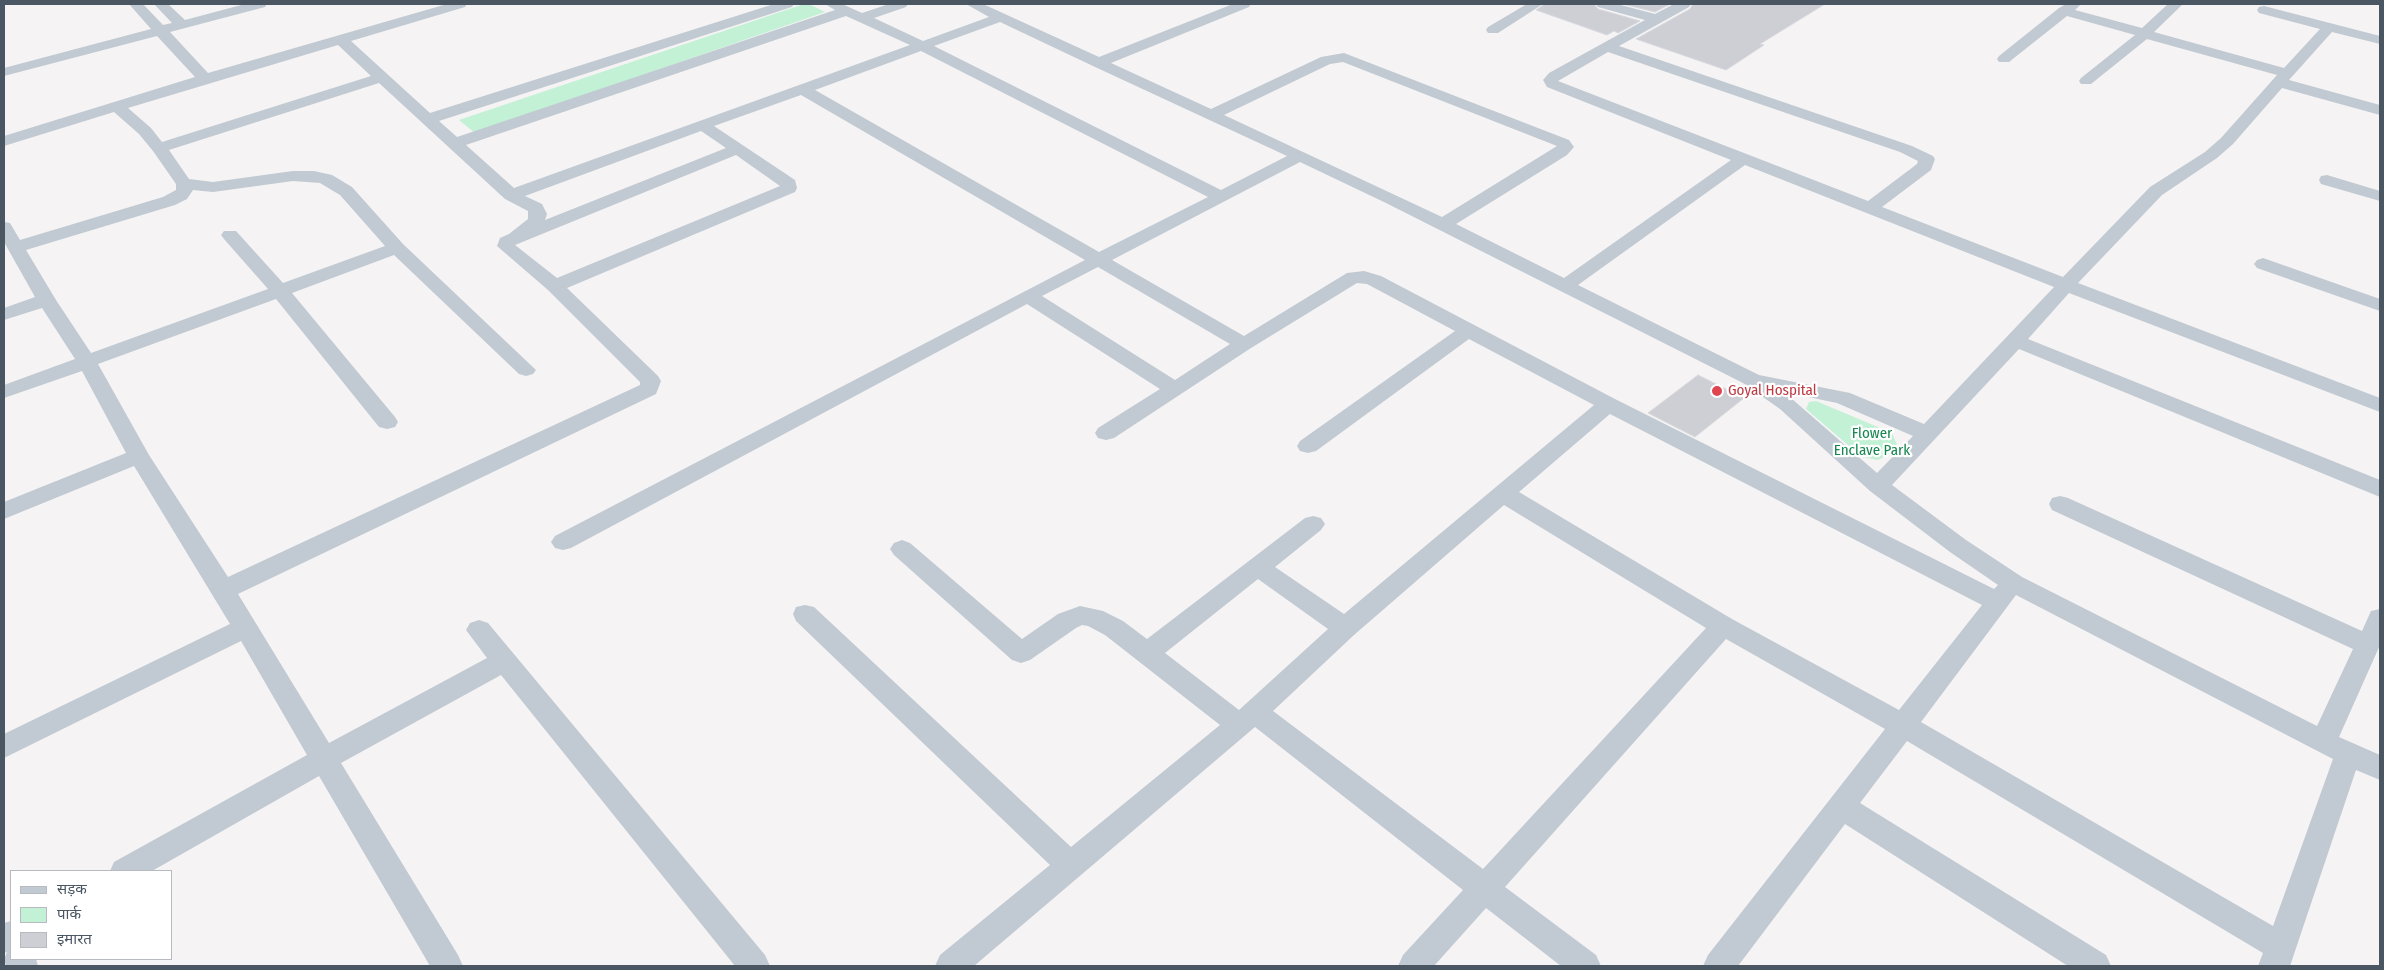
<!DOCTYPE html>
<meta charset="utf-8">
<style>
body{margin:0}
#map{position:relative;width:2384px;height:970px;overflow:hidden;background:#f5f3f3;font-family:"Fira Sans Condensed","Noto Sans Devanagari",sans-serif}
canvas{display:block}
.frame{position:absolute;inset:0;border:5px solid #4a5661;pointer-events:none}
.legend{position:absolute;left:10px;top:870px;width:162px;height:90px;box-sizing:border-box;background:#fff;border:1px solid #b7bbc0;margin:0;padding:6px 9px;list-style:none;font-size:15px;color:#4a5661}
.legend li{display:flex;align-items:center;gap:10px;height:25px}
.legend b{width:25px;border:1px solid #b7bbc0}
</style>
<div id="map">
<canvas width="2384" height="970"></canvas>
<div class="frame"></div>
<ul class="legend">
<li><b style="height:6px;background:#c1cad2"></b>सड़क</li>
<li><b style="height:14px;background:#c3f1d5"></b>पार्क</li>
<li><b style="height:14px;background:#cdcfd5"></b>इमारत</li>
</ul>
</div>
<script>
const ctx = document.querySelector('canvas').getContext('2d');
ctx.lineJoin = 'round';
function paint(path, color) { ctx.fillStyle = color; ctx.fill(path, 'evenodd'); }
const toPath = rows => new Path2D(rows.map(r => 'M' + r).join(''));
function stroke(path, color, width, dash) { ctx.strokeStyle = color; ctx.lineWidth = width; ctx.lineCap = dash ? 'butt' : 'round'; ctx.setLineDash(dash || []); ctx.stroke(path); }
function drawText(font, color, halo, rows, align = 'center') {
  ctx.font = font + ' "Fira Sans Condensed",sans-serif'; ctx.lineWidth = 4.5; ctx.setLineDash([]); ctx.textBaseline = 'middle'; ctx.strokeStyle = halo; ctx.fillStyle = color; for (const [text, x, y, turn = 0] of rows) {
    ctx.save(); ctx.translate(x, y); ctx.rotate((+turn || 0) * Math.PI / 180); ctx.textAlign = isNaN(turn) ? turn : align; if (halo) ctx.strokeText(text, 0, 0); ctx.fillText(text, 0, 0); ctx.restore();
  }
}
const green = toPath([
 [804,4,809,4,825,12,475,133,459,120],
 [1816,401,1892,433,1897,445,1889,454,1878,460,1862,457,1806,409,1809,402]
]);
const building = toPath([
 [1545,4,1594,4,1598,9,1640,21,1618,33,1614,31,1607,35,1536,10,1545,4],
 [1623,4,1670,4,1655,12,1623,4],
 [1693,4,1825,4,1760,44,1764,45,1726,70,1636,39,1690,9,1693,4],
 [1698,375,1744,398,1695,437,1648,413,1698,375]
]);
const street = toPath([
 [129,4,143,4,163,25,172,23,154,4,168,4,185,20,245,4,267,4,265,7,170,32,208,73,447,4,467,4,465,7,351,41,430,113,774,4,794,4,792,7,439,121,457,137,835,10,825,4,842,4,862,13,889,4,908,4,906,7,874,18,923,41,989,17,966,4,983,4,1099,57,1233,4,1251,4,1249,7,1111,63,1211,109,1321,57,1344,53,1569,140,1574,147,1567,155,1456,224,1564,278,1731,160,1547,87,1543,80,1549,73,1645,20,1598,7,1596,4,1617,4,1655,14,1674,4,1691,4,1689,7,1619,46,1912,146,1933,156,1935,159,1931,170,1882,207,2063,277,2150,187,2205,152,2221,138,2277,75,2147,39,2091,84,2081,84,2079,81,2081,78,2135,35,2067,16,2009,62,1999,62,1997,59,1999,56,2059,8,2066,4,2081,4,2075,10,2142,28,2168,4,2183,4,2154,32,2284,68,2320,29,2259,13,2257,10,2259,7,2264,6,2380,36,2380,44,2332,32,2289,80,2380,105,2380,115,2282,88,2233,144,2217,158,2162,195,2078,283,2380,398,2380,412,2069,293,2028,339,2380,480,2380,497,2019,349,1892,485,1966,540,2022,577,2317,726,2353,649,2052,510,2049,504,2052,498,2060,496,2068,498,2362,631,2371,611,2380,609,2380,645,2339,737,2380,755,2380,780,2356,770,2290,966,2258,966,2263,953,1907,741,1860,803,2106,955,2111,966,2068,966,1845,824,1738,966,1703,966,1708,955,1885,729,1726,639,1505,887,1596,955,1601,966,1561,966,1486,908,1434,966,1398,966,1403,955,1463,890,1255,727,974,966,935,966,940,955,1050,865,796,621,793,614,796,607,805,605,814,607,1071,847,1220,725,1105,635,1088,626,1082,625,1076,628,1030,660,1021,663,1012,660,894,555,890,549,894,543,902,540,910,543,1022,639,1058,614,1080,606,1103,611,1123,621,1147,639,1305,518,1313,516,1321,518,1325,524,1321,530,1275,567,1344,614,1594,405,1469,339,1316,451,1308,453,1300,451,1297,446,1300,441,1455,331,1367,284,1357,283,1251,348,1114,438,1106,440,1098,438,1095,433,1098,428,1160,389,1027,304,571,548,563,550,555,548,551,542,555,536,1085,260,801,95,714,126,795,180,797,188,795,192,567,288,658,376,661,381,656,394,238,594,329,743,487,658,466,630,470,623,479,620,488,623,765,955,770,966,735,966,501,675,341,763,458,955,463,966,430,966,319,776,152,871,110,871,114,862,307,755,241,641,4,758,4,734,230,624,134,466,4,519,4,502,126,453,82,371,4,398,4,385,75,359,42,308,4,320,4,308,35,297,4,242,4,222,10,223,20,240,163,197,176,190,176,184,153,151,139,134,114,112,4,146,4,136,195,77,157,36,4,76,4,68,151,29,129,4],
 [846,16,910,45,514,188,466,145,846,16],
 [1000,22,1093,66,1287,156,1221,190,934,46,1000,22],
 [338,45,371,76,162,142,151,128,128,108,338,45],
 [921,51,1208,197,1099,252,815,90,921,51],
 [1608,52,1900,152,1918,161,1917,164,1868,201,1558,81,1608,52],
 [1343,62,1557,146,1442,217,1224,115,1330,64,1343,62],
 [379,83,505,199,528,211,528,219,509,234,500,238,497,246,548,290,640,382,640,385,228,577,149,455,98,364,276,299,379,427,387,429,395,427,398,422,395,417,292,293,394,255,519,374,526,376,533,374,536,370,403,244,352,187,332,175,314,171,293,171,213,182,189,179,169,150,379,83],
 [701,131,726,148,545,220,547,214,542,204,525,196,701,131],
 [736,155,780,186,557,278,515,245,736,155],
 [1300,162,1386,203,1743,383,1780,409,1870,491,1950,552,1998,585,1994,589,1615,399,1381,276,1364,271,1347,273,1244,336,1112,260,1300,162],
 [1745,165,2054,287,1924,424,1850,393,1759,375,1578,285,1745,165],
 [293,181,320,183,340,195,385,246,283,283,236,231,224,231,221,235,224,239,268,289,91,353,56,300,26,250,175,205,187,199,193,190,213,192,293,181],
 [1098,267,1230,344,1175,380,1042,296,1098,267],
 [1784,392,1837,403,1913,436,1877,473,1784,392],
 [1610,414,1982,605,1899,710,1732,619,1519,492,1610,414],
 [1504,505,1706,628,1483,869,1273,711,1354,635,1504,505],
 [1258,579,1328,629,1239,710,1165,653,1258,579],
 [2016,595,2333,759,2273,926,1921,722,2016,595],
 [1527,4,1543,4,1498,33,1488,33,1486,30,1488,27,1527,4],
 [2327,175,2380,191,2380,201,2321,184,2319,180,2321,176,2327,175],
 [2263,258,2380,299,2380,311,2257,268,2254,264,2257,260,2263,258],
 [11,921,11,959,36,959,38,966,6,966,4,959,7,952,4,953,4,923,11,921]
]);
const markers = [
 [1717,391,6,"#e0444e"]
];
const healthNames = [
 ["Goyal Hospital",1728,391]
];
const parkNames = [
 ["Flower",1872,434],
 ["Enclave Park",1872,451]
];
paint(green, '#c3f1d5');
paint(building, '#cdcfd5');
stroke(building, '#d7d9de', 1);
paint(street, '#c1cad2');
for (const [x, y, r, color] of markers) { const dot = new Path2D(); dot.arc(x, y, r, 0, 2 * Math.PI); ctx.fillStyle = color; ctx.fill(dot); stroke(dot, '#fff', 2); }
drawText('15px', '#be3a42', '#fff', healthNames, 'left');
drawText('15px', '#17864f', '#fff', parkNames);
</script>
